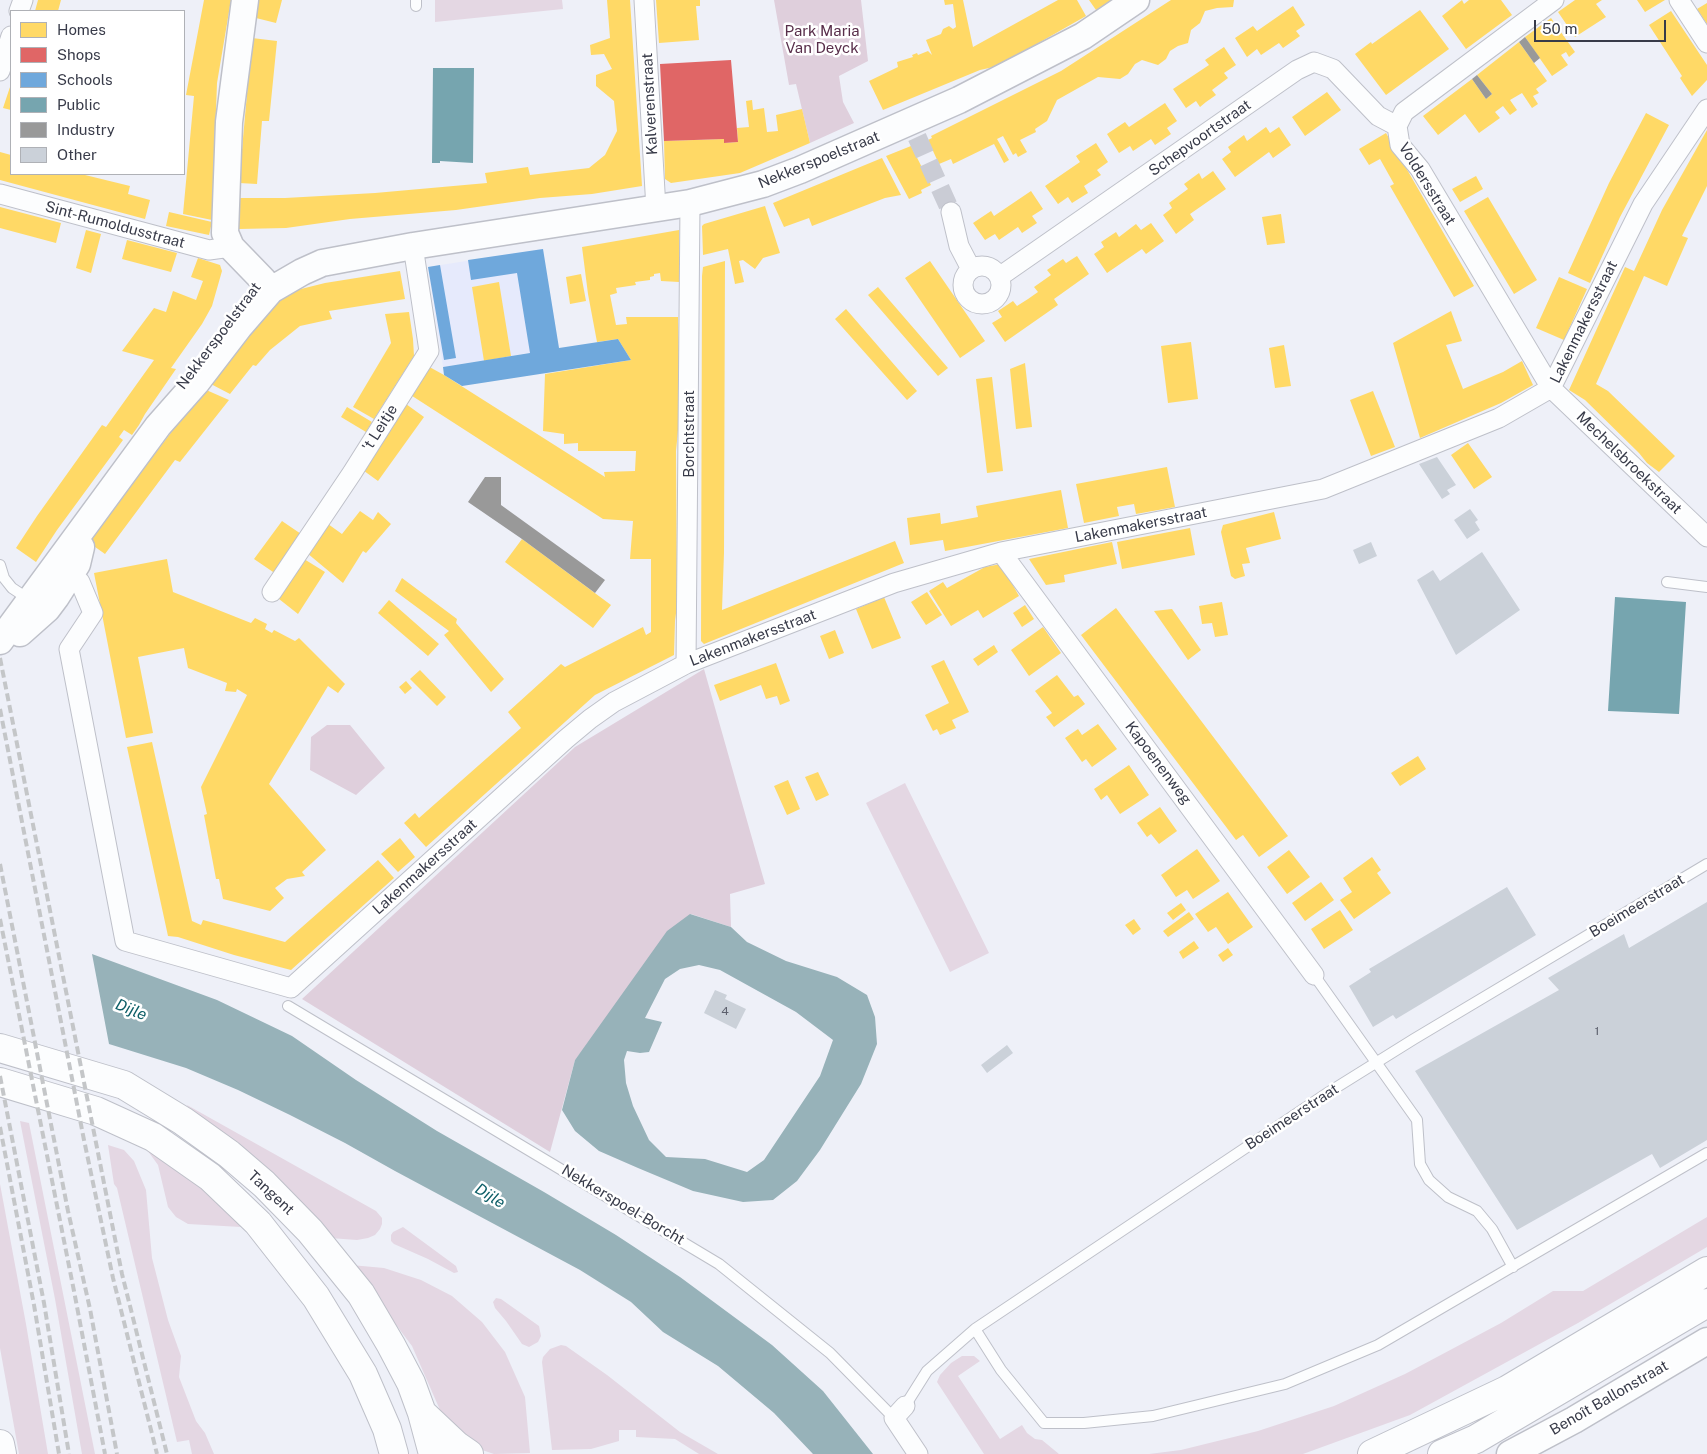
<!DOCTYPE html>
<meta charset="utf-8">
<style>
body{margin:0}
#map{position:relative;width:1707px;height:1454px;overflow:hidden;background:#eef0f8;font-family:"Public Sans",sans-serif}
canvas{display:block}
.legend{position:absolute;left:10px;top:10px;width:175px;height:165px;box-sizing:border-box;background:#fff;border:1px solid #afb1b6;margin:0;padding:6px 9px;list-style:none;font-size:15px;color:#383b49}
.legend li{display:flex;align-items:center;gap:10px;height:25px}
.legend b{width:25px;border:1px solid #afb1b6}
.scale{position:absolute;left:1534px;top:20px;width:132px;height:22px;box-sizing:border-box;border:2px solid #383b49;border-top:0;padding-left:6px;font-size:15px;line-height:18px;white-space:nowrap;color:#383b49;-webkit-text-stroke:4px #fff;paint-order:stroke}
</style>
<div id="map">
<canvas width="1707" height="1454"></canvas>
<ul class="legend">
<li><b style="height:14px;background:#ffd966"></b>Homes</li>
<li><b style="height:14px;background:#e06666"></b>Shops</li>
<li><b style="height:14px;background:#6fa8dc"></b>Schools</li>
<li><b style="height:14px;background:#76a5af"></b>Public</li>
<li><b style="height:14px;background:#999"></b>Industry</li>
<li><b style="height:14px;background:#cbd1d9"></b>Other</li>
</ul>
<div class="scale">50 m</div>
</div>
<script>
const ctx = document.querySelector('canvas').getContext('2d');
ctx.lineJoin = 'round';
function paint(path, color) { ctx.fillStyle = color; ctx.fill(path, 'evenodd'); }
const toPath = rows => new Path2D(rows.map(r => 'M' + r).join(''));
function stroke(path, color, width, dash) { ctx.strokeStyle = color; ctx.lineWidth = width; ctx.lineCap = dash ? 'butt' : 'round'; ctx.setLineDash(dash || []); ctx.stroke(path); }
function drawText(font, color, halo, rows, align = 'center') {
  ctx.font = font + ' "Public Sans",sans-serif'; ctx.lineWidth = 5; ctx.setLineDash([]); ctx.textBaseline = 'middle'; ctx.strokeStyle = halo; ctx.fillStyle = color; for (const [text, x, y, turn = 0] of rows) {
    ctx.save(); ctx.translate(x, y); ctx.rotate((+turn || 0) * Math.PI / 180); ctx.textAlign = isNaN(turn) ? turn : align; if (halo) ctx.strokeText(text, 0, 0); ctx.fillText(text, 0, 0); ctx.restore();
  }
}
const built = toPath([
 [543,249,559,348,443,367,428,267]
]);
const green = toPath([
 [435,0,562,0,563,9,435,22],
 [905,783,989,953,950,972,866,803],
 [187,1105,376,1211,382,1218,382,1224,380,1229,375,1235,368,1238,357,1240,330,1238,191,1113],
 [20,1121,29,1123,95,1454,82,1454,55,1299],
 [108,1145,124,1150,134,1161,146,1190,152,1258,168,1320,181,1356,179,1377,196,1421,205,1433,214,1454,192,1454,189,1440,177,1442,117,1188,114,1184],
 [145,1147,178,1167,216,1200,241,1227,188,1224,176,1217,168,1207,158,1165],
 [0,1184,26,1324,48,1454,19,1454,0,1348],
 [1707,1217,1707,1247,1578,1323,1410,1415,1303,1454,1149,1454,1181,1450,1258,1431,1334,1406,1405,1374,1501,1323,1553,1291,1583,1291],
 [403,1227,456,1266,458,1272,454,1273,428,1259,394,1244,391,1241,391,1235,393,1232],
 [351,1265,384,1268,421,1280,452,1296,482,1322,505,1352,525,1397,530,1453,494,1454,473,1447,456,1432,440,1410,412,1346],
 [496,1298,501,1299,539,1326,541,1336,538,1342,529,1347,522,1344,506,1321,495,1308,493,1302],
 [561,1345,566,1346,607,1375,680,1432,718,1454,699,1454,675,1439,636,1437,636,1430,619,1430,619,1441,591,1449,552,1450,542,1362,543,1357,550,1349],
 [962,1356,974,1356,980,1361,958,1376,1000,1439,1022,1425,1027,1433,1035,1439,1042,1440,1059,1454,984,1454,937,1382,940,1375,951,1363]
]);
const forest = toPath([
 [774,0,861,0,868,61,839,76,843,102,854,123,810,143,796,84,789,85],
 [704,669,765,884,730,894,731,927,691,914,575,1060,550,1152,302,999,575,747],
 [327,725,350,725,385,768,356,795,310,770,311,737]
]);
const water = toPath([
 [690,914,731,927,747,942,786,961,837,977,867,995,875,1017,877,1044,861,1084,820,1150,797,1181,773,1200,743,1202,693,1191,638,1168,599,1151,575,1131,562,1110,575,1060,667,931],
 [699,965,720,970,796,1012,833,1040,820,1076,764,1160,747,1172,705,1159,666,1157,649,1140,633,1106,626,1083,624,1060,627,1051,640,1053,649,1052,662,1022,645,1018,665,979,680,969],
 [92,954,217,1000,292,1036,356,1080,437,1131,544,1192,616,1235,680,1277,772,1345,823,1391,873,1454,813,1454,774,1413,718,1366,663,1332,631,1302,580,1270,395,1171,345,1143,290,1115,238,1090,186,1068,109,1044]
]);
const homes = toPath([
 [38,0,61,0,58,11,35,11],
 [204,0,231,0,217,83,212,220,183,214,194,96,186,95],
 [256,0,282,0,276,23,252,17],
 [607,0,630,0,642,186,592,194,540,198,456,210,350,219,286,228,239,229,239,198,285,198,375,193,487,183,485,173,528,167,530,175,589,168,605,155,617,131,614,101,596,86,596,75,612,69,604,54,591,55,590,45,610,38],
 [656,0,700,0,700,6,696,6,699,40,659,43],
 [944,0,963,0,973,47,1058,0,1077,0,1086,16,998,66,980,70,883,110,869,81,898,67,897,62,913,57,912,55,917,53,918,55,928,51,932,55,926,40,941,34,943,29,949,26,953,29,956,27,953,4,945,5],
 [1089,0,1112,0,1096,10],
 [1171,0,1234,0,1233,7,1217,8,1205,11,1200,23,1191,30,1188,43,1178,46,1170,51,1166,59,1158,65,1142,60,1135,64,1128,74,1120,79,1098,77,1057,100,1047,121,1035,129,1036,132,1020,140,1027,152,1018,157,1016,153,1013,155,1003,136,997,139,1009,160,1004,163,994,144,953,164,951,159,939,164,928,140,932,138,931,136,1061,71],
 [1462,0,1464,4,1469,0,1501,0,1512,15,1466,49,1442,16],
 [1575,0,1602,0,1596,4,1606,17,1575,37,1558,12],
 [1637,0,1665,0,1645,12],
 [1707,3,1707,24,1697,9],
 [1293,6,1305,25,1296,31,1300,36,1283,48,1279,43,1261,55,1257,49,1247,57,1235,38,1253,26,1257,31],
 [1420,10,1449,49,1386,95,1355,54,1371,42,1372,44],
 [1671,11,1707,65,1707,80,1692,96,1680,78,1682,76,1649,25],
 [1551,18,1575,52,1569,57,1566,52,1561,55,1568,65,1552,76,1525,37],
 [252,38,277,41,269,121,262,121,257,184,239,183],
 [1519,42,1547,81,1536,89,1539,93,1533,96,1538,104,1532,108,1522,93,1510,100,1517,110,1510,115,1503,106,1495,112,1500,118,1479,133,1465,114,1438,135,1423,116,1472,79,1486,99,1492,94,1477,75],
 [1224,47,1236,65,1224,73,1228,78,1212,90,1216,95,1206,102,1200,107,1196,101,1186,108,1173,89,1209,65,1205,60],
 [11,84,11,110,3,108],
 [1327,92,1341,110,1305,136,1292,117],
 [752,100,753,110,764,108,767,132,778,131,776,115,802,109,810,143,740,173,671,183,665,179,664,141,724,139,724,143,738,142,737,128,749,127,746,101],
 [1165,103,1177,121,1167,128,1171,134,1155,145,1151,139,1133,151,1130,146,1119,153,1107,134,1125,122,1129,127],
 [1646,113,1669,125,1620,217,1590,283,1568,273,1609,183],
 [1266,127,1270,133,1279,127,1291,145,1273,158,1269,152,1235,177,1222,159,1231,152,1228,147,1244,135,1247,141],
 [1707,130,1707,186,1682,236,1688,238,1667,286,1644,276,1596,384,1608,391,1675,456,1659,472,1647,463,1639,453,1585,400,1569,390,1625,267,1634,271,1662,210],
 [1386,133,1474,286,1454,297,1390,186,1394,184,1380,159,1369,165,1359,149],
 [1096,143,1108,162,1097,170,1101,175,1084,186,1088,193,1072,203,1068,197,1058,204,1045,186,1080,162,1076,156],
 [911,146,931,185,921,190,922,193,909,199,886,156],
 [0,152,11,155,11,174,81,174,130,186,128,194,150,200,145,219,0,180],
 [882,158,901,195,885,198,812,226,809,218,784,227,773,203],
 [1213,171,1226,189,1190,214,1194,220,1176,234,1163,215,1172,208,1169,203,1188,189,1184,184,1199,173,1202,179],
 [1476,176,1483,189,1460,202,1452,189],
 [1031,191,1043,209,1032,216,1037,223,1022,233,1018,227,999,240,995,234,985,240,973,223,991,211,994,216],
 [1488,197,1537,280,1514,294,1464,211],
 [765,206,780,253,763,258,755,269,743,260,739,261,744,282,735,284,728,249,703,255,702,226,704,224],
 [0,207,61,223,56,243,0,228],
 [169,212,212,222,209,235,166,226],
 [1281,214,1285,243,1267,245,1262,217],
 [1151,223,1164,241,1146,254,1142,249,1107,273,1094,254,1104,247,1101,242,1116,232,1119,237,1136,224,1141,230],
 [86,230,101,234,91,273,76,268],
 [679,230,679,282,661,281,660,273,654,274,654,276,650,277,650,280,635,282,636,285,616,288,617,293,610,295,616,325,627,324,626,317,678,317,680,410,676,451,677,606,675,621,674,655,595,695,426,847,404,823,415,813,419,818,521,728,508,712,561,664,565,667,643,627,646,635,651,632,651,559,630,559,633,521,603,519,406,392,424,364,444,375,605,477,604,472,635,471,636,451,578,451,578,443,564,444,564,434,543,431,545,374,631,360,618,339,597,342,588,294,582,247],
 [127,240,177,253,171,272,122,259],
 [1077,256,1089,274,1054,299,1058,305,1005,342,992,323,1002,317,998,311,1013,301,1017,306,1028,299,1038,292,1034,287,1051,275,1047,270,1063,259,1066,263],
 [198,258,220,265,222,271,212,306,202,324,171,368,176,369,145,414,139,425,132,435,124,430,119,437,123,440,57,530,36,562,16,548,37,516,102,425,106,427,154,360,122,351,154,308,166,312,173,291,196,300,203,281,191,277],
 [725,261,724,553,722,610,895,541,904,563,704,644,701,641,702,276,703,267],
 [930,261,985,341,960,358,905,278],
 [400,271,405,299,329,311,332,319,300,326,270,350,256,366,253,365,230,394,207,382,261,313,289,292,325,283],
 [581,274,586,301,570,304,566,277],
 [1559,277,1587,289,1564,340,1536,328],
 [499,282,511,356,484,361,472,287],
 [878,287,948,368,938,376,868,295],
 [846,309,917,391,907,400,835,319],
 [1451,311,1462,341,1446,345,1463,389,1503,372,1522,361,1533,385,1501,403,1420,438,1393,343],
 [409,312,413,339,414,356,374,419,353,407,391,343,385,314],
 [1191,342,1198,399,1168,403,1161,346],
 [1284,345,1291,386,1275,388,1269,348],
 [1025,363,1032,427,1016,429,1010,369],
 [992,377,1003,471,987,473,976,379],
 [204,389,229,400,180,462,175,460,105,554,88,542],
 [1373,391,1395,447,1371,456,1350,400],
 [406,404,424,417,378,481,360,468],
 [347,407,372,422,366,432,341,417],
 [1468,443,1492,477,1474,489,1451,455],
 [1167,467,1175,507,1136,514,1134,504,1117,507,1119,516,1084,523,1076,484],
 [1061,490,1068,528,945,551,943,540,910,545,907,518,940,513,941,524,978,517,976,506],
 [360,511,373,520,378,512,391,524,366,553,363,551,343,583,307,553,328,524,342,534],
 [1274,512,1281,539,1246,548,1250,563,1242,564,1245,576,1235,579,1231,576,1221,532,1223,525],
 [282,521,304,536,276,574,254,559],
 [1190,528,1195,555,1122,569,1117,542],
 [522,539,611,605,593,628,505,562],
 [1112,542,1117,564,1064,575,1065,582,1046,585,1029,559],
 [167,559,173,592,251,623,255,618,267,624,265,629,272,633,274,630,295,641,299,638,345,684,338,693,328,686,269,784,326,850,302,872,305,876,287,879,275,888,284,898,270,911,223,899,219,879,216,879,204,815,207,814,201,787,247,695,237,689,236,692,225,691,227,683,188,668,184,648,138,657,153,733,126,738,94,573],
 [304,559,325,572,298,614,279,599],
 [1001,564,1019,596,983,618,978,610,951,626,929,591,943,582,947,588,985,567],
 [402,578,457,619,456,623,504,679,491,692,444,635,449,631,395,591],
 [927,592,942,615,926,625,911,602],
 [884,597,901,638,872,649,856,609],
 [389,600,439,644,428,656,378,613],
 [1222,602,1228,635,1215,637,1212,623,1202,624,1199,606],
 [1025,605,1034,619,1022,627,1013,613],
 [1116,608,1288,836,1259,857,1243,835,1236,840,1081,635],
 [1172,609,1201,650,1188,660,1154,611],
 [1043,627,1061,653,1029,676,1011,650],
 [835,630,844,653,829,659,820,636],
 [994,645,998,652,978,666,973,659],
 [944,660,969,712,952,720,956,728,940,735,937,729,933,731,925,715,949,703,931,666],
 [776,663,790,701,780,705,777,696,766,699,761,685,720,701,714,685],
 [420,670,446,697,437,706,410,679],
 [1057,675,1074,697,1078,695,1085,704,1054,727,1046,717,1052,713,1035,691],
 [406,681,412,688,405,694,399,687],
 [1098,724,1117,749,1092,767,1086,759,1082,762,1065,738,1078,729,1082,735],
 [152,742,192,921,201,925,203,920,285,942,378,860,394,878,291,970,234,955,178,937,168,936,127,747],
 [1418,756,1426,769,1400,786,1391,773],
 [1129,765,1149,795,1120,814,1107,795,1101,800,1094,789],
 [818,772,829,795,816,801,805,777],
 [788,780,800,809,787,815,774,786],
 [1160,807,1177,831,1159,844,1151,834,1147,837,1137,823],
 [400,838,415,857,398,872,381,854],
 [1197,849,1220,881,1193,899,1187,890,1176,897,1161,875],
 [1289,850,1310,877,1287,894,1267,867],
 [1372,857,1381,870,1377,873,1391,893,1354,919,1340,900,1352,892,1343,878],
 [1321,882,1334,900,1305,921,1292,903],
 [1228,892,1253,927,1228,944,1216,927,1208,932,1195,914],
 [1181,903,1186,910,1173,920,1167,913],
 [1340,910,1353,930,1324,949,1311,929],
 [1189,912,1194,919,1168,937,1163,931],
 [1134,919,1141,929,1133,935,1125,925],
 [1194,941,1199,948,1183,959,1179,952],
 [1228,948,1233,955,1223,962,1218,955]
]);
const shops = toPath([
 [731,60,738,142,724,143,724,139,664,141,660,64]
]);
const schools = toPath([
 [543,249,559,348,618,339,631,360,462,386,444,375,443,367,530,353,517,273,471,280,468,260],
 [440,265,456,358,444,360,428,267]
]);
const public = toPath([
 [433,68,474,68,473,163,440,161,440,163,432,163],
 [1615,597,1686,602,1679,714,1608,711]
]);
const industry = toPath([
 [1525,37,1540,58,1534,63,1519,42],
 [1477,75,1492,94,1486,99,1472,79],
 [485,477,501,477,501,505,605,580,595,593,522,539,468,502]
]);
const building = toPath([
 [1437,457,1456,485,1447,490,1450,494,1442,499,1419,464],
 [1470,509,1478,520,1475,522,1480,530,1467,539,1454,520],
 [1371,542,1377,556,1359,564,1353,550],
 [1482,552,1520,610,1456,655,1417,580,1433,570,1440,581],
 [1507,887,1536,935,1396,1019,1393,1015,1373,1027,1349,986,1371,972,1369,969],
 [1707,902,1707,1140,1660,1168,1652,1154,1517,1230,1415,1071,1559,990,1548,978,1624,934,1629,948],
 [715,990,727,995,725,999,746,1009,736,1029,704,1013],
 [1007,1045,1013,1053,987,1073,981,1065]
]);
const streetTunnel = toPath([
 [917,137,951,212]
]);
const lane = toPath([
 [416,0,416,6],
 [0,565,4,578,12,588,30,600],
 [1667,582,1707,587],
 [1314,975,1417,1120,1420,1164,1429,1180,1448,1197,1477,1211,1492,1229,1513,1267],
 [288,1006,719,1264,830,1353,894,1418],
 [975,1329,1001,1370,1044,1423,1084,1423,1153,1416,1285,1384,1378,1345,1707,1153],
 [905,1406,927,1371,975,1329,1329,1092,1414,1039,1707,864]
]);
const street = toPath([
 [644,0,656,209],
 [1554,0,1404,112,1397,126,1400,145,1420,169,1551,388,1707,537],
 [1679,0,1707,43],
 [19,11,23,0],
 [0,71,11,36],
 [0,194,209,250,231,247],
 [951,212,959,246,971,269],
 '963 285a19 19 0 1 1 38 0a19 19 0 1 1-38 0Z',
 [999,277,1297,70,1314,62,1333,69,1378,116,1397,126],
 [1001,552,1314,975],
 [61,568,80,582,93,613,69,649,125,941,291,988,566,739,590,719,614,702,686,664,894,583,1001,552,1323,489,1499,418,1551,388,1643,204,1707,109],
 [272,592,352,473,429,351,413,246],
 [686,664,690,203],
 [905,1406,894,1418,918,1454]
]);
const secondary = toPath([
 [245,0,229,122,225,233,231,247,262,279,271,290],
 [20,633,47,609,56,597,77,564,81,547],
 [0,641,158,426,196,383,239,327,271,290,302,272,322,263,413,246,690,203,763,184,800,170,959,100,1083,36,1136,0],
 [1510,1454,1574,1420,1707,1341]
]);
const primary = toPath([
 [0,1048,124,1085,183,1121,229,1154,264,1184,310,1231,361,1294,391,1345,411,1383,422,1413,433,1454],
 [0,1082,96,1111,153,1137,210,1177,258,1223,316,1297,363,1374,387,1429,394,1454],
 [422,1413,456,1445,469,1454],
 [0,1444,2,1454],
 [1372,1454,1507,1390,1707,1271],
 [1442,1454,1476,1439,1707,1303]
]);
const rail = toPath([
 [0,658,122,1274,167,1454],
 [0,709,84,1140,113,1278,157,1454],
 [0,864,68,1211,90,1309,117,1454],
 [0,919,74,1291,105,1454],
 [0,1076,44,1303,69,1454],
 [0,1127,34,1305,59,1454]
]);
const numberNames = [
 ["4",725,1011],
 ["1",1597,1031]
];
const parkNames = [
 ["Park Maria",822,31],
 ["Van Deyck",822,48]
];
const streetNames = [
 ["Kalverenstraat",650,104,-93],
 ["Schepvoortstraat",1200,138,-35],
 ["Nekkerspoelstraat",819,160,-22],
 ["Voldersstraat",1427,184,58],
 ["Sint-Rumoldusstraat",115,225,15],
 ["Lakenmakersstraat",1584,322,-64],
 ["Nekkerspoelstraat",219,336,-53],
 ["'t Leitje",380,428,-58],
 ["Borchtstraat",689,434,-90],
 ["Mechelsbroekstraat",1629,463,44],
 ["Lakenmakersstraat",1141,525,-11],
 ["Lakenmakersstraat",753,638,-21],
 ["Kapoenenweg",1158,763,53],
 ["Lakenmakersstraat",425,867,-42],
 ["Boeimeerstraat",1637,906,-31],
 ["Boeimeerstraat",1292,1117,-33],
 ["Tangent",271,1193,43],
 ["Nekkerspoel-Borcht",623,1205,31],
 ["Benoît Ballonstraat",1609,1398,-30]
];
const waterNames = [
 ["Dijle",131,1010,22],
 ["Dijle",490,1196,32]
];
paint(built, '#e6eafc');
paint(green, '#e4d7e3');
paint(forest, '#dfcfdc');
paint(water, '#97b2b9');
paint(homes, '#ffd966');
paint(shops, '#e06666');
paint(schools, '#6fa8dc');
paint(public, '#76a5af');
paint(industry, '#999');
paint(building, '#cbd1d9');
stroke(streetTunnel, '#caccd5', 19, [19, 9]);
stroke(lane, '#bec0c9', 12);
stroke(street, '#bec0c9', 21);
stroke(secondary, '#bec0c9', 29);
stroke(primary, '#bec0c9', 30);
stroke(lane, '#fcfdfe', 10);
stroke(street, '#fcfdfe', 19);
stroke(secondary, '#fcfdfe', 26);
stroke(primary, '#fcfdfe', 28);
stroke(rail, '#c4c6c8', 4, [8, 4]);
drawText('12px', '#5d606d', null, numberNames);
drawText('15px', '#582e4a', '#fff', parkNames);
drawText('15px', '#383b49', '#fff', streetNames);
drawText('italic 16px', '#0e5f68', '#fff', waterNames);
</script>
